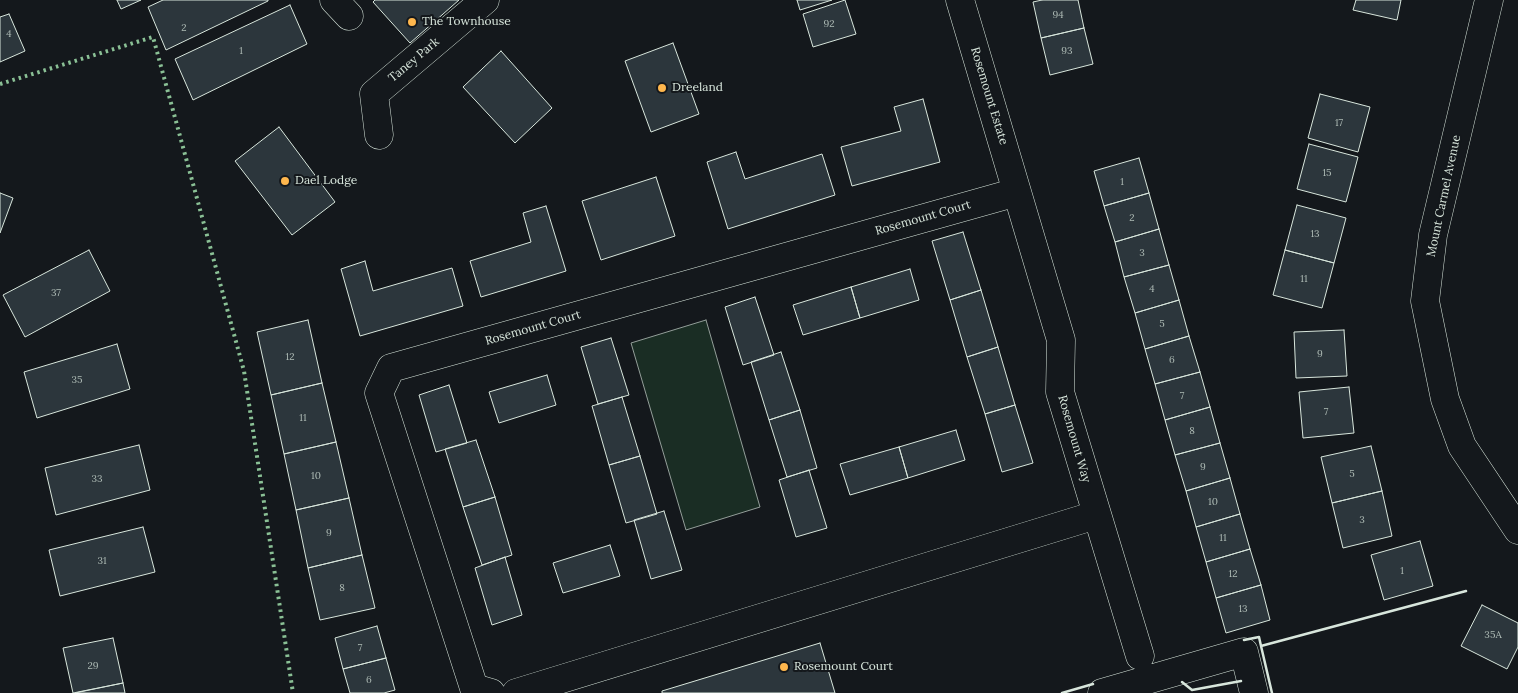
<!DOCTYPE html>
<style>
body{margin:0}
canvas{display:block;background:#14181c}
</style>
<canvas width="1518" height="693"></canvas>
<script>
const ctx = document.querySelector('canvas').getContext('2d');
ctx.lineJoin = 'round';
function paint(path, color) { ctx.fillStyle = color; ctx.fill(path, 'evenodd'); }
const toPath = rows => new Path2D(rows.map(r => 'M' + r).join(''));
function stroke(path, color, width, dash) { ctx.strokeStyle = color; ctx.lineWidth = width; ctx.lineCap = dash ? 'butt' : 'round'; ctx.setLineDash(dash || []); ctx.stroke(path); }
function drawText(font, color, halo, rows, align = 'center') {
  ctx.font = font + ' Lora,serif'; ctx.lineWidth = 4; ctx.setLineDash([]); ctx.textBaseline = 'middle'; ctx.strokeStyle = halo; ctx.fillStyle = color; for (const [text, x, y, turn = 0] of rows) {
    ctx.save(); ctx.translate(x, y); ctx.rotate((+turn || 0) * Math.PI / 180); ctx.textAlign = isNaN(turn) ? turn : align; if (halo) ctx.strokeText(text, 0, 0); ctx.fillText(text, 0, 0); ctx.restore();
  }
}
const green = toPath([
 [706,320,760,507,686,530,631,343,706,320]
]);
const building = toPath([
 [117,0,141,0,121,9,117,0],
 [163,0,268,0,268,1,166,50,148,7,163,0],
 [375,0,459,0,410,43,373,2,375,0],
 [797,0,832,0,800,10,797,0],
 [845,0,856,34,813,47,803,14,845,0],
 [1042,0,1078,0,1084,28,1041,38,1033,2,1042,0],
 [1356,0,1401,0,1397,20,1353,10,1356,0],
 [290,5,307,44,193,100,175,59,290,5],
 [9,14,25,51,0,62,0,17,9,14],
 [1084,28,1093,64,1050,75,1041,38,1084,28],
 [673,43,699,114,651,132,625,61,673,43],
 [501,51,552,108,515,143,463,87,501,51],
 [1320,94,1370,107,1358,152,1308,138,1320,94],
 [923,99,940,162,852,186,841,147,901,131,894,107,923,99],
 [279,127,335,202,292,235,235,161,279,127],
 [1309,144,1358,157,1346,202,1297,189,1309,144],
 [736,152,745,179,822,154,835,195,728,229,707,162,736,152],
 [1139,158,1149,193,1104,206,1094,171,1139,158],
 [656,177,675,236,601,260,582,201,656,177],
 [0,193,13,198,0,233,0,193],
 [1149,193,1159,229,1115,242,1104,206,1149,193],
 [1297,205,1346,218,1334,263,1285,250,1297,205],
 [546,206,566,271,481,297,470,261,531,242,523,213,546,206],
 [1159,229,1169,265,1124,277,1115,242,1159,229],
 [963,232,981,290,950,300,932,241,963,232],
 [89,250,110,291,25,337,3,295,89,250],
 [1285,250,1334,263,1322,308,1273,295,1285,250],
 [365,261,373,291,452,268,463,306,360,336,341,269,365,261],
 [1169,265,1179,300,1135,313,1124,277,1169,265],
 [910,269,919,300,860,318,851,287,910,269],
 [851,287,860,318,803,335,793,305,851,287],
 [981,290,998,347,967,357,950,300,981,290],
 [755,297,774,355,743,365,725,307,755,297],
 [1179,300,1189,336,1145,349,1135,313,1179,300],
 [308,320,322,383,271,395,257,332,308,320],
 [1344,330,1347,376,1296,378,1294,332,1344,330],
 [1189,336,1200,372,1155,384,1145,349,1189,336],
 [611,338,629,395,598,404,581,347,611,338],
 [117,344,130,389,37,418,24,372,117,344],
 [998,347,1015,405,985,414,967,357,998,347],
 [781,352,800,410,769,420,751,362,781,352],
 [1200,372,1210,407,1165,420,1155,384,1200,372],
 [547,375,556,405,499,423,489,392,547,375],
 [322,383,336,442,284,454,271,395,322,383],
 [449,385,467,443,436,452,419,395,449,385],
 [1349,387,1354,433,1303,438,1299,392,1349,387],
 [622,397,640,456,609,465,592,406,622,397],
 [1015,405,1033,463,1002,472,985,414,1015,405],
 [1210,407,1220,443,1175,455,1165,420,1210,407],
 [800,410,817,468,787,477,769,420,800,410],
 [956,430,965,460,908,478,899,447,956,430],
 [476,440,495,497,463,507,445,449,476,440],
 [336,442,349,498,296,510,284,454,336,442],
 [1220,443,1230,478,1186,491,1175,455,1220,443],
 [139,445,150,490,56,515,45,468,139,445],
 [1371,446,1382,491,1332,503,1321,457,1371,446],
 [899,447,908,478,850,495,840,464,899,447],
 [640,456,657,514,626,523,609,465,640,456],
 [809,470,827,528,796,537,779,480,809,470],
 [1230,478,1240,514,1196,527,1186,491,1230,478],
 [1382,491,1392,536,1343,548,1332,503,1382,491],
 [495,497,512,555,482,565,463,507,495,497],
 [349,498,362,555,308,568,296,510,349,498],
 [664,511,682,570,651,579,634,520,664,511],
 [1240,514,1250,549,1206,562,1196,527,1240,514],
 [143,527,155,572,60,596,49,550,143,527],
 [1420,541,1433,586,1384,600,1371,555,1420,541],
 [610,545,620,576,563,593,553,563,610,545],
 [1250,549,1261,585,1216,598,1206,562,1250,549],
 [362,555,375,608,320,620,308,568,362,555],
 [505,557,522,615,492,625,475,568,505,557],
 [1261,585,1270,620,1226,633,1216,598,1261,585],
 [1482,605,1518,623,1518,647,1507,669,1461,646,1482,605],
 [377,626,386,658,343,669,335,638,377,626],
 [113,638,123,683,73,693,63,648,113,638],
 [820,643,835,693,662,693,662,691,820,643],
 [386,658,395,690,384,693,350,693,343,669,386,658],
 [123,683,125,693,75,693,123,683]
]);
const minor = toPath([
 [334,0,349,16],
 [960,0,1061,340,1060,392,1140,656],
 [1489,0,1433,235,1425,301,1445,399,1462,446,1518,530],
 [379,135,374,94,485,0],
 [491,693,474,688,379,393,391,368,1017,192],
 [516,693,1096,515],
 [1102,693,1244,652,1254,693]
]);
const hedge = toPath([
 [0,84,153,37,244,371,293,693]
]);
const wall = toPath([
 [1244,640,1259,637,1261,646],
 [1182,682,1192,690,1241,681],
 [1062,693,1093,684],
 [1272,693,1261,646,1466,591]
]);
const markers = [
 [412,22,5,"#ffb74d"],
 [662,88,5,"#ffb74d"],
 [285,181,5,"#ffb74d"],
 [784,667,5,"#ffb74d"]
];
const numberNames = [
 ["94",1058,15],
 ["92",829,24],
 ["2",184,28],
 ["4",9,34],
 ["1",241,51],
 ["93",1067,51],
 ["17",1339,123],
 ["15",1327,173],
 ["1",1122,182],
 ["2",1132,218],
 ["13",1315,234],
 ["3",1142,253],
 ["11",1304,279],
 ["4",1152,289],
 ["37",56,293],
 ["5",1162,324],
 ["9",1320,354],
 ["12",290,357],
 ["6",1172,360],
 ["35",77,380],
 ["7",1182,396],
 ["7",1326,412],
 ["11",303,418],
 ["8",1192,431],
 ["9",1203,467],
 ["5",1352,474],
 ["10",316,476],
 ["33",97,479],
 ["10",1213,502],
 ["3",1362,520],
 ["9",329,533],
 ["11",1223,538],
 ["31",102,561],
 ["1",1402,571],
 ["12",1233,574],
 ["8",342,588],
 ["13",1243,609],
 ["35A",1493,635],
 ["7",360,648],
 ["29",93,666],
 ["6",369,680]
];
const poiNames = [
 ["The Townhouse",422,22],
 ["Dreeland",672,88],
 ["Dael Lodge",295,181],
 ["Rosemount Court",794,667]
];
const streetNames = [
 ["Taney Park",414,60,-40],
 ["Rosemount Estate",989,96,73],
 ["Mount Carmel Avenue",1444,196,-78],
 ["Rosemount Court",923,218,-16],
 ["Rosemount Court",533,328,-16],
 ["Rosemount Way",1074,439,74]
];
paint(green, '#1a2d24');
stroke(green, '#939e99', 1);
paint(building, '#2c363c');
stroke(building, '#d8e6dc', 1);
stroke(minor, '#d8e6dc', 29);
stroke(minor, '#14181c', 28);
stroke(hedge, '#8ac095', 4, [2.5, 4]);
stroke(wall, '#d8e6dc', 2.5);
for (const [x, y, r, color] of markers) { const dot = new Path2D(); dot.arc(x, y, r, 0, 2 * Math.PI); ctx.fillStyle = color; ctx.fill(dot); stroke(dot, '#14181c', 2); }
drawText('10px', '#adbab4', null, numberNames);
drawText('12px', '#d8e6dc', '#14181c', poiNames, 'left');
drawText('12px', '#d8e6dc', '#14181c', streetNames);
</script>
